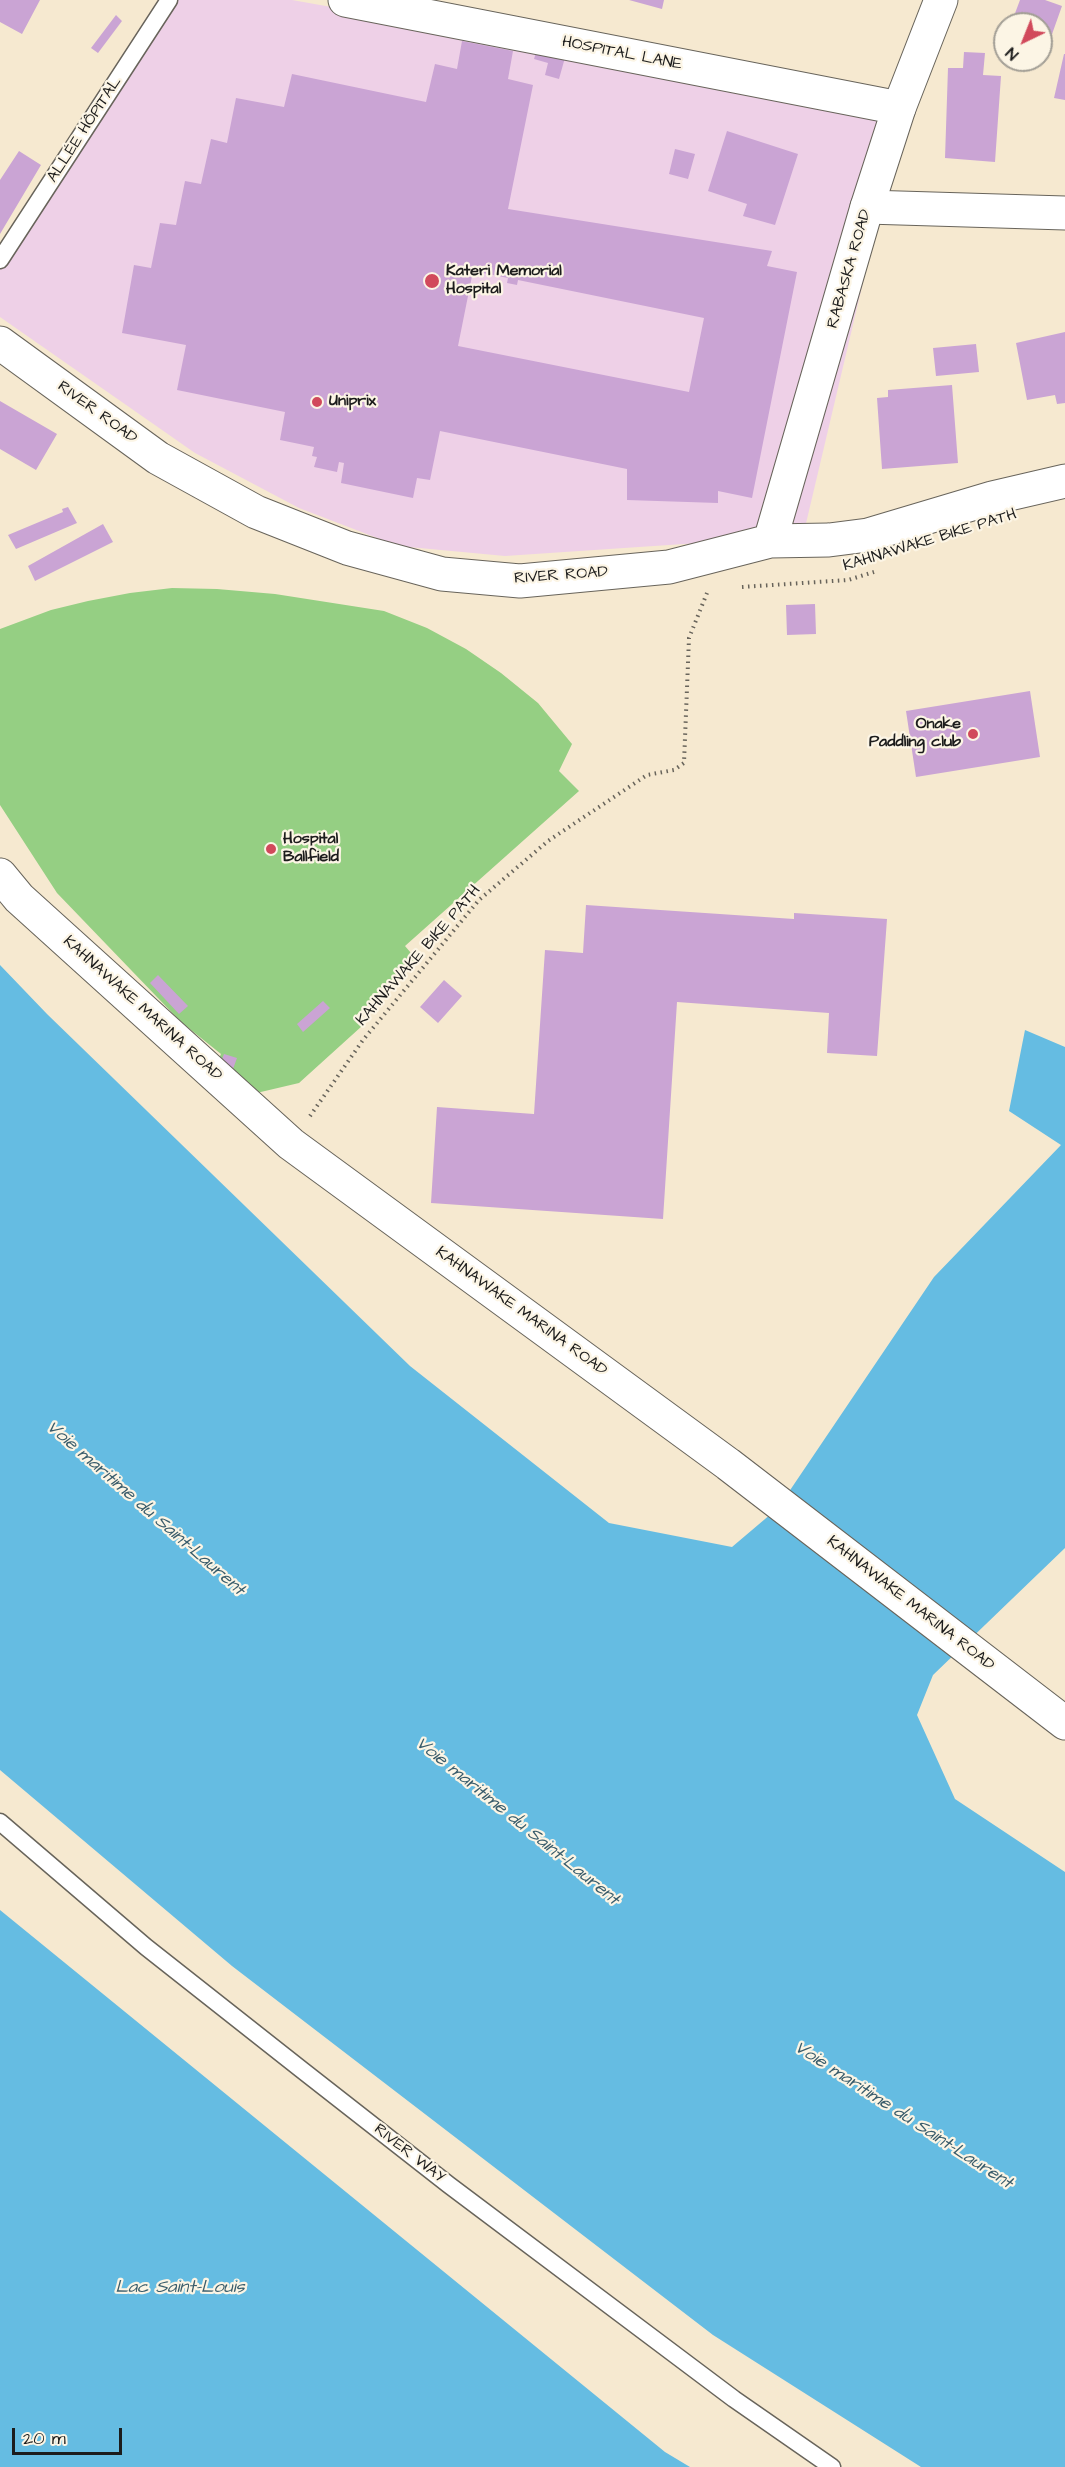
<!DOCTYPE html>
<meta charset="utf-8">
<style>
body{margin:0}
#map{position:relative;width:1065px;height:2467px;overflow:hidden;background:#f6e9d0;font-family:"Architects Daughter",sans-serif}
canvas{display:block}
.north{position:absolute;left:993px;top:12px;width:60px;height:60px;box-sizing:border-box;background:#fcf5e5;border:2px solid #a29e95;border-radius:50%;rotate:223deg;font-size:16px;font-weight:700;line-height:24px;text-align:center;color:#1c1c1c}
.north::after{content:'';display:block;margin:auto;width:21px;height:27px;background:#d1495b;clip-path:polygon(50% 0,100% 100%,50% 72%,0 100%)}
.scale{position:absolute;left:12px;top:2428px;width:110px;height:27px;box-sizing:border-box;border:3px solid #1c1c1c;border-top:0;padding-left:8px;font-size:18px;line-height:21px;white-space:nowrap;color:#1c1c1c;-webkit-text-stroke:4px #fcf5e5;paint-order:stroke}
</style>
<div id="map">
<canvas width="1065" height="2467"></canvas>
<div class="north">N</div>
<div class="scale">20 m</div>
</div>
<script>
const ctx = document.querySelector('canvas').getContext('2d');
ctx.lineJoin = 'round';
function paint(path, color) { ctx.fillStyle = color; ctx.fill(path, 'evenodd'); }
const toPath = rows => new Path2D(rows.map(r => 'M' + r).join(''));
function stroke(path, color, width, dash) { ctx.strokeStyle = color; ctx.lineWidth = width; ctx.lineCap = dash ? 'butt' : 'round'; ctx.setLineDash(dash || []); ctx.stroke(path); }
function drawText(font, color, halo, rows, align = 'center') {
  ctx.font = font + ' "Architects Daughter",sans-serif'; ctx.lineWidth = 4.5; ctx.setLineDash([]); ctx.textBaseline = 'middle'; ctx.strokeStyle = halo; ctx.fillStyle = color; for (const [text, x, y, turn = 0] of rows) {
    ctx.save(); ctx.translate(x, y); ctx.rotate((+turn || 0) * Math.PI / 180); ctx.textAlign = isNaN(turn) ? turn : align; if (halo) ctx.strokeText(text, 0, 0); ctx.fillText(text, 0, 0); ctx.restore();
  }
}
const built = toPath([
 [158,0,292,0,904,109,803,536,505,556,398,546,299,508,195,453,0,317,0,245]
]);
const green = toPath([
 [172,588,217,589,275,594,384,611,427,628,466,649,501,673,538,703,572,744,559,771,579,791,405,946,417,960,354,1017,362,1026,299,1083,248,1095,217,1063,221,1054,181,1022,57,893,0,805,0,629,51,610,88,601,130,593]
]);
const water = toPath([
 [0,965,47,1014,410,1366,609,1523,732,1547,778,1508,934,1277,1061,1145,1009,1111,1025,1030,1065,1047,1065,1548,933,1675,917,1715,955,1799,1065,1872,1065,2467,921,2467,713,2335,232,1966,0,1770],
 [0,1910,665,2452,690,2467,0,2467]
]);
const building = toPath([
 [0,0,40,0,22,34,0,22],
 [629,0,664,0,662,9],
 [1020,0,1045,0,1062,6,1045,54,1041,53,1041,24,1011,24],
 [116,15,122,21,98,53,91,48],
 [462,41,513,51,508,79,533,85,508,209,772,251,767,266,797,272,752,498,718,491,718,503,627,500,627,469,440,431,430,480,417,478,413,498,341,483,344,463,339,462,337,472,314,467,317,457,312,456,314,447,280,440,285,412,177,390,186,345,122,333,134,265,151,268,160,223,176,225,185,181,201,184,211,139,227,143,236,98,284,107,292,74,426,102,435,64,457,69],
 [473,271,508,278,507,283,517,285,518,280,704,318,689,392,458,346],
 [538,46,566,54,559,79,545,75,548,63,534,59],
 [964,52,985,53,983,75,1001,76,995,162,945,158,948,68,963,68],
 [1064,54,1065,54,1065,100,1054,98],
 [727,131,798,154,775,225,743,216,747,204,708,191],
 [675,149,695,154,688,179,669,174],
 [19,151,41,165,0,234,0,180],
 [1065,332,1065,403,1057,404,1055,395,1027,400,1016,343],
 [976,344,979,372,936,376,933,348],
 [952,385,958,463,882,469,877,398,888,397,888,390],
 [0,401,57,434,36,470,0,449],
 [68,507,77,523,16,549,8,535,63,512,62,509],
 [103,524,113,542,35,581,28,566],
 [815,604,816,634,787,635,786,605],
 [1030,691,1040,757,916,777,906,711],
 [586,905,794,919,794,913,887,919,877,1056,827,1053,829,1013,677,1002,663,1219,431,1203,437,1107,534,1114,545,950,583,953],
 [158,975,188,1006,179,1014,150,983],
 [444,980,462,996,438,1023,420,1007],
 [323,1001,330,1008,303,1032,297,1024],
 [224,1054,237,1058,233,1069,220,1065]
]);
const path = toPath([
 [742,587,848,580,874,572],
 [310,1116,363,1040,479,900,548,841,647,775,674,770,684,763,689,638,707,593]
]);
const service = toPath([
 [0,260,169,0],
 [0,1822,146,1947,302,2070,449,2185,734,2399,832,2467]
]);
const minor = toPath([
 [345,0,899,108],
 [867,207,1065,213],
 [0,875,19,898,291,1144,728,1464,1065,1723]
]);
const tertiary = toPath([
 [0,343,158,458,256,512,347,548,442,574,520,581,669,567,770,541,829,540,868,535,992,498,1065,481],
 [770,541,867,207,899,108,941,0]
]);
const markers = [
 [432,281,8,"#d1495b"],
 [317,402,6,"#d1495b"],
 [973,734,6,"#d1495b"],
 [271,849,6,"#d1495b"]
];
const streetNames = [
 ["HOSPITAL LANE",622,54,11],
 ["ALLÉE HÔPITAL",85,130,-57],
 ["RABASKA ROAD",850,269,-74],
 ["RIVER ROAD",97,413,36],
 ["KAHNAWAKE BIKE PATH",930,541,-17],
 ["RIVER ROAD",561,576,-4],
 ["KAHNAWAKE BIKE PATH",419,956,-49],
 ["KAHNAWAKE MARINA ROAD",142,1009,42],
 ["KAHNAWAKE MARINA ROAD",521,1312,36],
 ["KAHNAWAKE MARINA ROAD",910,1604,38],
 ["RIVER WAY",409,2154,38]
];
const poiNames = [
 ["Kateri Memorial",446,272],
 ["Hospital",446,290],
 ["Uniprix",329,402],
 ["Onake",961,725,"right"],
 ["Paddling club",961,743,"right"],
 ["Hospital",283,840],
 ["Ballfield",283,858]
];
const waterNames = [
 ["Voie maritime du Saint-Laurent",145,1509,41],
 ["Voie maritime du Saint-Laurent",517,1822,39],
 ["Voie maritime du Saint-Laurent",903,2116,33],
 ["Lac Saint-Louis",180,2288]
];
paint(built, '#eed0e7');
paint(green, '#95cf83');
paint(water, '#65bce2');
paint(building, '#caa4d4');
stroke(service, '#68645b', 19);
stroke(minor, '#68645b', 35);
stroke(tertiary, '#68645b', 35);
stroke(path, '#68645b', 4, [1.5, 4.5]);
stroke(service, '#fff', 16);
stroke(minor, '#fff', 33);
stroke(tertiary, '#fff', 33);
for (const [x, y, r, color] of markers) { const dot = new Path2D(); dot.arc(x, y, r, 0, 2 * Math.PI); ctx.fillStyle = color; ctx.fill(dot); stroke(dot, '#fcf5e5', 2); }
drawText('16px', '#1c1c1c', '#fcf5e5', streetNames);
drawText('bold 16px', '#1c1c1c', '#fcf5e5', poiNames, 'left');
drawText('italic 18px', '#395c6b', '#fcf5e5', waterNames);
</script>
